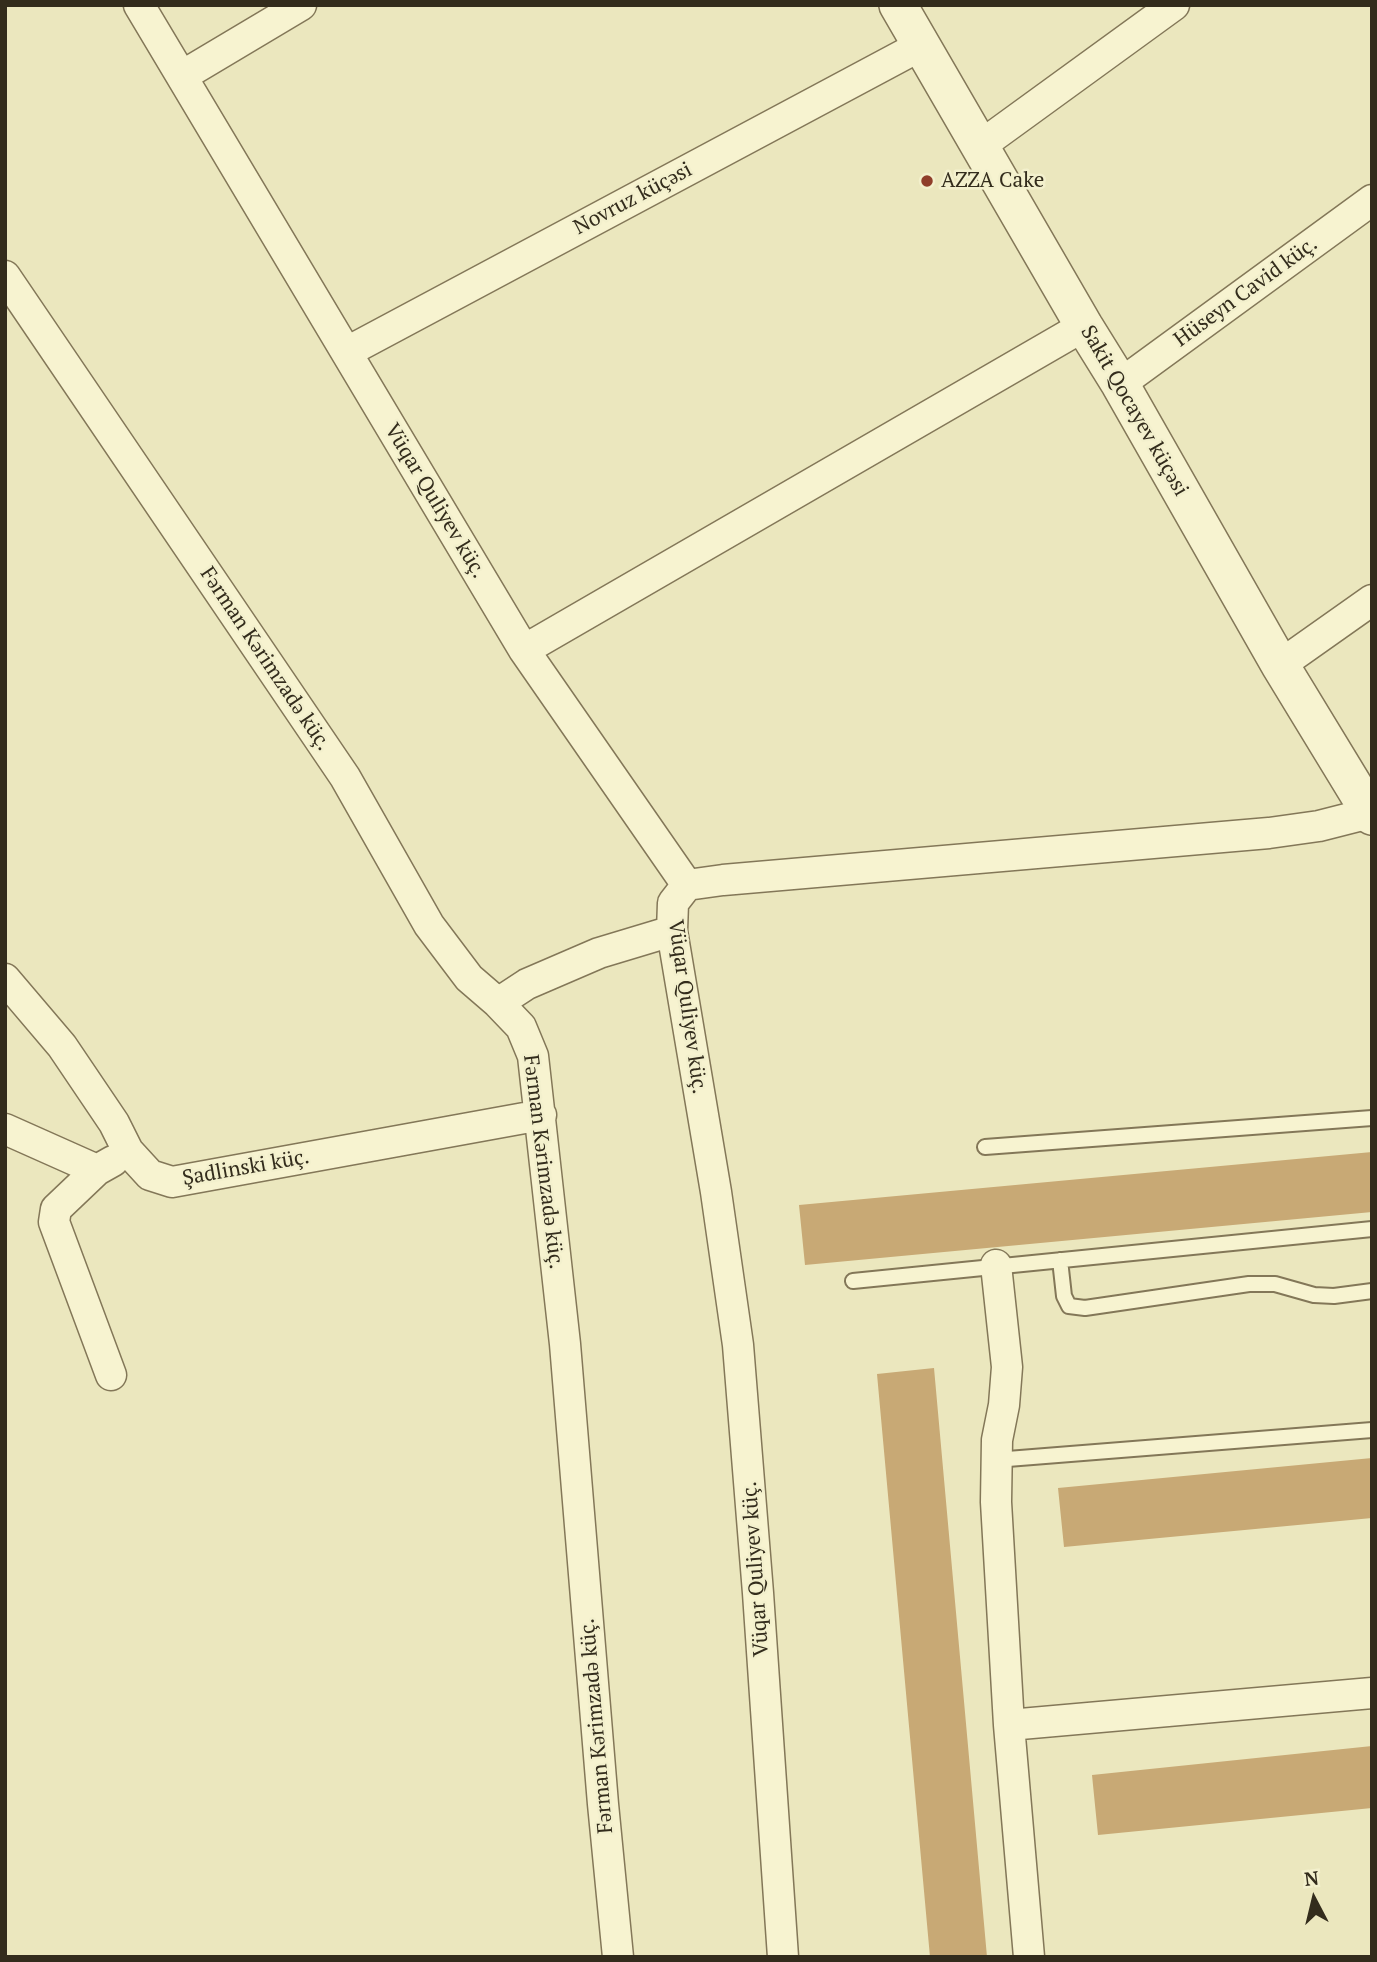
<!DOCTYPE html>
<meta charset="utf-8">
<style>
body{margin:0}
#map{position:relative;width:1377px;height:1962px;overflow:hidden;background:#ebe7be;font-family:"PT Serif",serif}
canvas{display:block}
.frame{position:absolute;inset:0;border:7px solid #332c1c;pointer-events:none}
.north{position:absolute;left:1279px;top:1864px;width:70px;height:70px;-webkit-text-stroke:5px #f3f0cd;paint-order:stroke;rotate:353deg;font-size:19px;font-weight:700;line-height:28px;text-align:center;color:#332c1c}
.north::after{content:'';display:block;margin:auto;width:24px;height:32px;background:#332c1c;clip-path:polygon(50% 0,100% 100%,50% 72%,0 100%)}
</style>
<div id="map">
<canvas width="1377" height="1962"></canvas>
<div class="frame"></div>
<div class="north">N</div>
</div>
<script>
const ctx = document.querySelector('canvas').getContext('2d');
ctx.lineJoin = 'round';
function paint(path, color) { ctx.fillStyle = color; ctx.fill(path, 'evenodd'); }
const toPath = rows => new Path2D(rows.map(r => 'M' + r).join(''));
function stroke(path, color, width, dash) { ctx.strokeStyle = color; ctx.lineWidth = width; ctx.lineCap = dash ? 'butt' : 'round'; ctx.setLineDash(dash || []); ctx.stroke(path); }
function drawText(font, color, halo, rows, align = 'center') {
  ctx.font = font + ' "PT Serif",serif'; ctx.lineWidth = 5; ctx.setLineDash([]); ctx.textBaseline = 'middle'; ctx.strokeStyle = halo; ctx.fillStyle = color; for (const [text, x, y, turn = 0] of rows) {
    ctx.save(); ctx.translate(x, y); ctx.rotate((+turn || 0) * Math.PI / 180); ctx.textAlign = isNaN(turn) ? turn : align; if (halo) ctx.strokeText(text, 0, 0); ctx.fillText(text, 0, 0); ctx.restore();
  }
}
const building = toPath([
 [1372,1152,1372,1212,805,1265,799,1205],
 [934,1368,987,1957,930,1957,877,1374],
 [1372,1458,1372,1518,1064,1547,1058,1488],
 [1372,1746,1372,1808,1098,1835,1092,1775]
]);
const service = toPath([
 [985,1147,1372,1118],
 [1060,1260,1064,1296,1069,1306,1085,1308,1249,1284,1275,1284,1314,1295,1334,1296,1372,1291],
 [853,1281,1372,1229],
 [995,1460,1372,1430]
]);
const minor = toPath([
 [139,5,524,650,687,885],
 [182,76,301,5],
 [980,146,1174,5],
 [5,276,345,777,429,925,469,978,498,1003,521,1027,533,1056,565,1344,603,1804,618,1957],
 [347,352,920,46],
 [1120,384,1372,200],
 [524,650,1084,326],
 [1280,665,1372,600],
 [687,885,673,903,672,931,716,1192,738,1345,758,1593,783,1957],
 [687,885,723,880,1269,833,1319,826,1370,813],
 [5,979,62,1046,114,1123,128,1151,150,1175,172,1182,541,1115],
 [498,1003,527,984,599,953,672,931],
 [5,1129,97,1170,113,1161],
 [97,1170,56,1209,54,1222,111,1375],
 [996,1265,1007,1367,1004,1405,997,1440,996,1502,1009,1725,1029,1957],
 [1009,1725,1372,1693]
]);
const tertiary = toPath([
 [898,5,1084,326,1120,384,1280,665,1372,816]
]);
const markers = [
 [927,181,7,"#8f3e2a"]
];
const poiNames = [
 ["AZZA Cake",941,181]
];
const streetNames = [
 ["Novruz küçəsi",633,199,-28],
 ["Hüseyn Cavid küç.",1246,292,-36],
 ["Sakit Qocayev küçəsi",1134,411,60],
 ["Vüqar Quliyev küç.",435,501,59],
 ["Fərman Kərimzadə küç.",265,659,56],
 ["Vüqar Quliyev küç.",687,1007,82],
 ["Fərman Kərimzadə küç.",543,1162,83],
 ["Şadlinski küç.",246,1168,-10],
 ["Vüqar Quliyev küç.",756,1569,-94],
 ["Fərman Kərimzadə küç.",597,1726,-95]
];
paint(building, '#c8a975');
stroke(service, '#837758', 18);
stroke(minor, '#837758', 33);
stroke(tertiary, '#837758', 40);
stroke(service, '#f7f3d0', 14);
stroke(minor, '#f7f3d0', 30);
stroke(tertiary, '#f7f3d0', 37);
for (const [x, y, r, color] of markers) { const dot = new Path2D(); dot.arc(x, y, r, 0, 2 * Math.PI); ctx.fillStyle = color; ctx.fill(dot); stroke(dot, '#f3f0cd', 2.5); }
drawText('21px', '#332c1c', '#f3f0cd', poiNames, 'left');
drawText('21px', '#332c1c', '#f3f0cd', streetNames);
</script>
